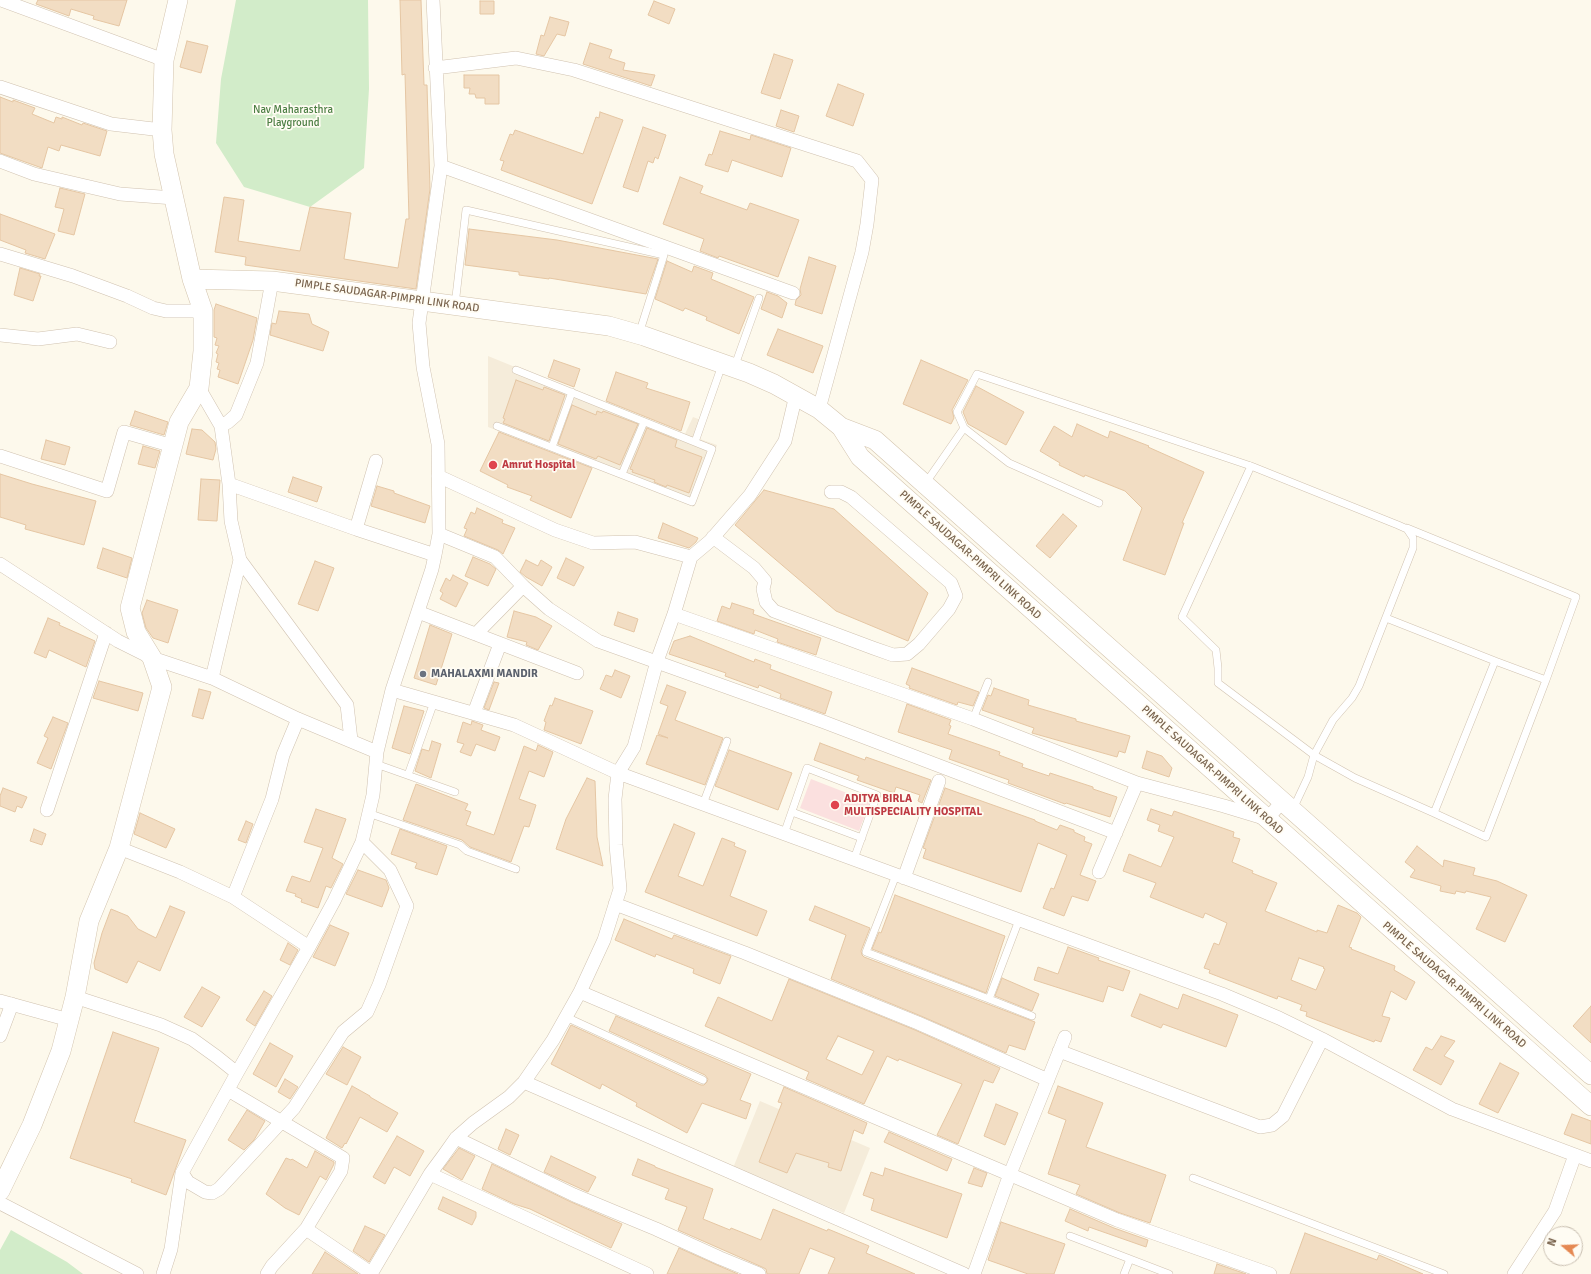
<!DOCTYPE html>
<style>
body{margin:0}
#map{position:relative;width:1591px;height:1274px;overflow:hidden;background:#fdf9ec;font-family:Signika,sans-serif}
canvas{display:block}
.north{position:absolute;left:1543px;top:1226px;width:40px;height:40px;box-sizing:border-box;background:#fffcf3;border:1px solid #c9bfb1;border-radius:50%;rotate:289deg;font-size:11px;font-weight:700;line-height:16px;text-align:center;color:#79634d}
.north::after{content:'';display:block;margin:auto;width:14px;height:18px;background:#e58852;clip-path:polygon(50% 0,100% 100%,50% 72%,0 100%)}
</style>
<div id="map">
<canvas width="1591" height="1274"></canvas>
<div class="north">N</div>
</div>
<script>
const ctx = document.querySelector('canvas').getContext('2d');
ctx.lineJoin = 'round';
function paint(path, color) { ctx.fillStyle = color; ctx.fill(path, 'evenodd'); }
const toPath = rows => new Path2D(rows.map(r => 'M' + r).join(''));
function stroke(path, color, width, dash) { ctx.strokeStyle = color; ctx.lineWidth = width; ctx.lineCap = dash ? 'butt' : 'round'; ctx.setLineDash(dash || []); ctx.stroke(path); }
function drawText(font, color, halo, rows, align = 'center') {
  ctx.font = font + ' Signika,sans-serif'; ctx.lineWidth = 3.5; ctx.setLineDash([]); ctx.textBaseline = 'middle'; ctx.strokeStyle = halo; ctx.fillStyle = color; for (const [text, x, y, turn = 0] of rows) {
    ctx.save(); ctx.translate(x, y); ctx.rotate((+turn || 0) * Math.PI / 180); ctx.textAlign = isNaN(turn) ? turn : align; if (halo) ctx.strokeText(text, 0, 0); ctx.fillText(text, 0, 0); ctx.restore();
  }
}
const residential = toPath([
 [488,356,684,436,693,417,701,420,694,437,717,445,694,504,488,427],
 [760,1101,870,1148,844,1213,733,1168]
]);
const medical = toPath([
 [811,779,870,802,859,831,800,808]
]);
const green = toPath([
 [236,0,368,0,369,89,364,168,310,207,244,187,216,143,221,79],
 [11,1230,67,1262,83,1274,0,1274,0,1250]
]);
const building = toPath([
 [38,0,127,0,119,26,93,19,94,16,71,9,69,16,36,4,38,0],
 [400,0,421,0,424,85,427,85,430,189,416,289,245,265,246,257,215,252,224,197,244,200,238,241,300,251,310,207,351,213,344,259,398,268,406,219,409,219,405,74,402,75,400,0],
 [480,1,494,1,494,14,480,14,480,1],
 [654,1,675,9,669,24,648,15,654,1],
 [550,17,569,22,565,36,557,34,544,56,536,54,541,35,544,36,550,17],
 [187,41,208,46,201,73,180,67,187,41],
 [590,43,612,50,609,58,625,63,623,70,655,75,651,86,583,64,590,43],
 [774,54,793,60,780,99,761,93,774,54],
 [464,75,499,75,499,104,485,104,485,98,476,98,475,94,469,94,470,88,464,88,464,75],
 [838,84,864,94,853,126,826,116,838,84],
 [0,97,13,102,13,100,35,108,32,114,54,123,56,117,62,119,62,117,82,125,83,123,107,131,100,156,61,145,59,151,48,147,42,168,0,153,0,97],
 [781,110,799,116,794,132,776,126,781,110],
 [600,112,623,120,592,204,501,170,504,161,500,160,510,134,513,135,515,130,583,154,596,117,599,118,600,112],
 [643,127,666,135,658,159,655,157,653,163,648,161,638,192,623,187,643,127],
 [720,131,750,140,751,135,791,148,782,177,732,160,728,172,705,165,709,154,712,155,720,131],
 [680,177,703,186,700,193,747,210,750,203,799,220,778,277,719,256,718,258,700,251,704,239,663,224,680,177],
 [60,188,85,194,74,235,58,231,64,209,55,207,60,188],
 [0,214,55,234,45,259,25,253,26,250,0,240,0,214],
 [469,229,557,240,658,259,646,294,549,278,549,279,519,275,519,272,465,265,469,229],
 [809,257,836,266,822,314,795,305,796,300,801,295,800,289,809,257],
 [667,261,692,272,694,266,713,273,711,279,754,297,739,334,706,320,707,317,685,308,683,311,655,299,667,261],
 [20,268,40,274,39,276,41,276,33,301,14,295,20,268],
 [767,292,778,296,787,303,782,318,761,309,767,292],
 [216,304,257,318,253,340,238,384,218,377,220,370,217,369,219,363,216,362,218,354,216,353,219,346,215,345,217,338,214,337,214,310,216,304],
 [279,311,309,314,312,324,329,332,323,351,270,335,272,323,276,324,279,311],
 [778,329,823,346,813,373,767,355,778,329],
 [554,360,580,369,574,387,548,377,554,360],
 [921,360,968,380,952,410,954,418,951,424,903,404,921,360],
 [616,372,648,383,646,388,690,402,681,431,606,401,616,372],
 [516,380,543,390,544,387,565,395,549,441,503,423,505,419,503,418,516,380],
 [976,386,1024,412,1006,445,968,424,963,412,976,386],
 [572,405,596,415,597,411,602,413,603,411,638,424,620,465,598,456,596,459,558,444,572,405],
 [135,411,168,422,164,435,130,425,135,411],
 [1077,424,1108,438,1110,431,1149,446,1148,447,1204,472,1182,523,1184,523,1165,575,1123,560,1142,508,1125,491,1085,475,1084,477,1059,465,1060,463,1040,451,1054,426,1072,437,1077,424],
 [647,428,677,440,675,447,702,457,689,493,667,485,666,487,654,482,655,480,632,472,633,470,630,469,647,428],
 [192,429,202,430,215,442,216,449,213,460,186,454,192,429],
 [499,432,592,468,571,518,530,500,532,496,507,487,508,485,480,471,499,432],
 [46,440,70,447,65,465,41,459,46,440],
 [143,446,160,451,155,468,138,464,143,446],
 [0,474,32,484,96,501,84,545,25,529,26,525,0,517,0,474],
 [293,477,322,487,317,502,288,492,293,477],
 [201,479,220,480,217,521,198,520,201,479],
 [377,486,394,491,394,493,430,506,425,523,371,506,377,486],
 [764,490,834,509,928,593,908,641,836,611,735,525,764,490],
 [477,508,503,520,502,523,515,528,503,554,498,550,464,536,467,529,464,528,471,512,475,514,477,508],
 [1063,514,1077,526,1050,558,1036,546,1063,514],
 [663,523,698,538,696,542,689,548,658,538,663,523],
 [103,548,132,558,127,578,97,568,103,548],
 [473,557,490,564,496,569,488,586,465,576,473,557],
 [566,558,584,567,574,586,557,578,566,558],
 [526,560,538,566,541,560,552,567,542,586,526,577,520,572,526,560],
 [315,561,334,568,318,611,298,604,315,561],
 [453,575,468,583,456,607,440,599,443,593,440,591,446,578,450,581,453,575],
 [147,600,178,610,168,643,153,638,146,628,142,613,147,600],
 [732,603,754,610,753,614,821,638,816,655,777,642,778,639,755,630,754,634,717,621,722,606,730,609,732,603],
 [514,611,536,617,552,626,538,650,526,645,527,642,507,637,514,611],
 [618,612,638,619,634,632,614,625,618,612],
 [48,618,60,623,59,625,95,641,86,667,49,650,46,658,34,653,48,618],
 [430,625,452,634,436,685,414,678,430,625],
 [690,636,754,662,755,659,771,665,770,669,832,692,825,714,780,698,781,694,759,685,758,688,725,676,726,673,669,654,674,641,690,636],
 [912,668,979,692,973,706,958,702,957,705,909,688,910,686,906,684,912,668],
 [615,670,630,676,621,698,600,689,606,675,612,677,615,670],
 [99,681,143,693,138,711,93,698,99,681],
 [494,682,499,683,489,710,484,708,494,682],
 [667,685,686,692,675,720,723,738,705,785,646,764,657,735,668,738,658,734,668,706,660,703,667,685],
 [994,688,1029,700,1028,705,1076,719,1076,721,1130,736,1125,753,1119,751,1117,757,1032,733,1034,728,982,710,988,695,991,696,994,688],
 [199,689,211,692,203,719,192,716,199,689],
 [555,698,593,711,581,744,544,730,546,722,544,721,550,705,552,706,555,698],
 [907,704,951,720,949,725,951,726,948,734,1000,752,999,755,1023,764,1022,767,1049,776,1050,773,1093,787,1093,789,1117,797,1110,817,1066,803,1065,804,1008,783,1009,780,949,759,952,750,898,732,907,704],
 [404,706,424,711,410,754,392,748,404,706],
 [53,717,68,723,51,769,37,763,48,738,44,736,53,717],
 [472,721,483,725,481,730,500,737,495,751,476,744,471,756,460,752,464,744,457,742,463,722,471,725,472,721],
 [432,741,441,744,431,778,415,771,422,749,429,751,432,741],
 [820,743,865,760,866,757,931,780,922,803,918,801,920,795,896,787,894,793,857,780,859,776,814,760,820,743],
 [538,745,553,752,544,777,529,771,519,799,536,805,529,827,524,826,511,862,470,847,462,840,403,820,416,784,468,804,465,810,471,812,466,825,494,835,524,746,536,751,538,745],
 [729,750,792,773,778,810,715,786,729,750],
 [1147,751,1162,756,1172,768,1169,777,1142,768,1147,751],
 [587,778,595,781,597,837,603,866,556,849,566,819,587,778],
 [3,788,27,797,22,808,17,806,15,812,0,806,0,796,3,788],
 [945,788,1035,820,1035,821,1057,830,1060,825,1074,830,1074,832,1085,837,1084,841,1092,844,1080,875,1096,881,1088,901,1072,896,1064,916,1043,908,1051,888,1054,889,1067,855,1038,843,1021,892,923,858,926,849,923,848,945,788],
 [316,809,346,819,332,858,343,864,331,888,326,886,318,908,301,902,302,899,295,896,296,894,286,891,292,876,310,882,323,848,304,842,316,809],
 [1151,809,1172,816,1174,811,1234,832,1233,837,1240,839,1232,862,1253,871,1252,873,1277,883,1265,911,1317,932,1317,930,1327,933,1338,905,1357,913,1361,917,1349,947,1352,948,1351,949,1395,966,1394,970,1415,982,1406,1000,1391,991,1382,1016,1390,1018,1381,1042,1375,1040,1374,1042,1306,1016,1307,1012,1300,1010,1302,1005,1278,996,1277,999,1251,989,1209,973,1210,970,1204,968,1214,943,1219,945,1227,923,1205,913,1203,918,1150,897,1156,883,1123,871,1129,854,1161,867,1174,837,1158,831,1160,825,1147,820,1151,809],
 [1299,958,1324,967,1323,968,1325,969,1316,990,1291,980,1299,958],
 [140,813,175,829,166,848,134,834,140,813],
 [246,821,253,824,246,843,238,840,246,821],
 [674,824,695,833,678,876,703,886,722,838,735,843,734,846,746,851,730,896,767,911,757,936,645,892,674,824],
 [34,829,46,834,42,845,30,841,34,829],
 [400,829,447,846,437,875,415,868,417,863,391,854,400,829],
 [1417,846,1443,867,1444,860,1475,868,1473,875,1497,881,1527,895,1505,942,1476,929,1491,897,1466,891,1465,893,1456,891,1455,894,1440,891,1441,886,1410,877,1415,870,1405,862,1417,846],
 [358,870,386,880,389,888,382,907,346,894,358,870],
 [895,895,1005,936,986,993,872,949,879,932,881,933,895,895],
 [170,906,185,912,160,971,138,961,127,983,95,969,94,963,102,933,111,909,128,916,138,929,156,938,170,906],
 [815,906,870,928,861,951,862,955,864,957,1035,1022,1025,1050,1009,1045,1006,1053,921,1016,831,979,846,935,809,920,815,906],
 [624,919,672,939,674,935,731,956,720,984,693,973,694,969,656,954,655,957,615,940,624,919],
 [330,925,349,933,335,966,313,957,330,925],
 [288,943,298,950,290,965,280,960,288,943],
 [1068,947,1099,958,1098,960,1130,971,1123,991,1108,986,1103,1002,1034,980,1038,967,1058,974,1068,947],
 [1002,978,1039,994,1032,1011,995,996,1002,978],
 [789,979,915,1030,1000,1068,993,1083,984,1080,958,1144,937,1135,962,1084,899,1059,898,1061,887,1056,864,1104,806,1079,809,1072,705,1026,718,997,772,1021,789,979],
 [838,1036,874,1051,862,1075,826,1059,838,1036],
 [202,987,220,997,202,1027,184,1017,202,987],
 [264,991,272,996,255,1026,246,1020,264,991],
 [1140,994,1178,1009,1183,994,1238,1015,1226,1047,1163,1024,1161,1028,1131,1016,1140,994],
 [1591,1006,1591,1043,1573,1026,1591,1006],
 [616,1016,751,1074,740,1100,751,1104,746,1119,702,1103,687,1133,636,1106,637,1103,602,1084,600,1089,551,1064,571,1025,701,1085,704,1085,707,1082,708,1079,705,1075,609,1031,616,1016],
 [113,1032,159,1048,134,1122,186,1140,166,1195,131,1182,132,1179,70,1158,113,1032],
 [1441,1036,1455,1041,1444,1056,1454,1061,1441,1085,1413,1070,1426,1047,1432,1050,1441,1036],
 [270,1043,293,1056,276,1087,253,1074,270,1043],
 [343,1047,361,1057,347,1085,326,1074,343,1047],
 [1500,1063,1519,1073,1498,1113,1479,1104,1500,1063],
 [285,1079,298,1087,290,1099,278,1092,285,1079],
 [352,1086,370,1096,370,1097,398,1113,387,1132,360,1117,346,1144,345,1143,342,1148,326,1138,352,1086],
 [1058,1086,1103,1103,1086,1147,1166,1175,1150,1223,1120,1213,1076,1194,1080,1185,1048,1174,1066,1120,1048,1113,1058,1086],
 [784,1087,867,1123,863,1134,854,1130,841,1171,828,1167,829,1163,796,1153,787,1173,759,1162,782,1103,778,1102,784,1087],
 [996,1104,1018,1113,1005,1145,984,1136,996,1104],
 [247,1110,265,1121,254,1140,244,1150,228,1140,247,1110],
 [1572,1114,1591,1121,1591,1144,1564,1134,1572,1114],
 [506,1129,519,1135,510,1155,498,1149,506,1129],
 [889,1132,952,1159,947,1171,884,1142,889,1132],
 [397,1136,424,1151,410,1176,394,1167,385,1184,373,1177,397,1136],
 [459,1148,475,1156,462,1180,443,1169,459,1148],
 [315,1151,334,1162,334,1164,326,1180,320,1176,299,1215,285,1208,266,1194,286,1158,291,1160,292,1159,307,1168,315,1151],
 [551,1156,596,1177,588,1192,544,1172,551,1156],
 [638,1159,655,1166,655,1167,713,1189,703,1219,730,1230,731,1228,761,1240,773,1209,827,1231,828,1229,869,1246,866,1253,915,1274,828,1274,835,1258,810,1248,799,1274,767,1274,766,1269,762,1267,678,1230,687,1207,665,1199,669,1189,632,1175,638,1159],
 [492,1164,571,1202,622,1224,611,1248,530,1209,514,1204,482,1189,492,1164],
 [885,1168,962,1194,947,1238,871,1210,874,1199,863,1195,871,1172,883,1176,885,1168],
 [974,1168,987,1173,982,1187,968,1183,974,1168],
 [443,1197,476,1212,476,1217,472,1225,438,1209,443,1197],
 [1070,1209,1114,1228,1148,1240,1146,1247,1089,1227,1088,1231,1065,1221,1070,1209],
 [1001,1222,1065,1244,1054,1274,1028,1274,988,1260,1001,1222],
 [365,1226,385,1235,369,1262,353,1251,365,1226],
 [1305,1233,1377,1260,1379,1255,1423,1274,1290,1274,1305,1233],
 [679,1248,717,1265,738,1274,667,1274,679,1248],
 [325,1252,358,1274,312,1274,325,1252],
 [1217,1264,1246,1274,1214,1274,1217,1264]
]);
const lane = toPath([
 [455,305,466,210,664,255,639,334],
 [734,368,759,298],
 [497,426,692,502,712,449,516,370],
 [695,442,722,365],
 [552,447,572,392],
 [1251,466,1182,617,1216,650,1218,668,1218,683,1314,755,1355,778,1434,813,1495,661,1386,618],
 [622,474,644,422],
 [925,484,964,428],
 [1099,503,1009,463,964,428,957,412,977,374,1251,466,1398,525,1407,529,1413,538,1413,548,1359,686,1352,698,1333,720,1314,755,1308,777,1293,809],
 [1407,528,1576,597,1546,680,1495,661],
 [973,719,988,682],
 [376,764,455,792],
 [408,775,434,702],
 [703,804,727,741],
 [792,812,862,838],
 [368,813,460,845,467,851,516,869],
 [1434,813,1486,837,1546,680],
 [784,834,807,768,877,795,854,859],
 [896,875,866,952,989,999,1019,920],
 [989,999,1032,1016],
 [566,1017,703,1080],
 [1193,1178,1444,1274],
 [1070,1236,1130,1259],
 [1124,1274,1130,1259,1169,1274]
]);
const street = toPath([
 [1,0,164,60],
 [435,68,516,58,574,70,857,161,872,180,867,224,862,252,819,409],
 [0,87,111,124,162,130],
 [0,161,34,174,120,194,174,198],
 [441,166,793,293],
 [0,254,73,276,127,296,153,308,166,311,203,311],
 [0,335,38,339,77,334,110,342],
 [199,388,221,426,229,484,231,521,240,560,347,705,351,740],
 [221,426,228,422,236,415,257,363,272,281],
 [0,456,107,491,124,432,173,446],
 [438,476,555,530,593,543,635,542,691,557],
 [229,484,356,529,435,555],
 [356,529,376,461],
 [439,534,495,557,523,586,549,609,598,641,824,722,1116,833],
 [713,537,754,568,765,581,763,589,766,602,774,611,873,648,893,655,907,654,919,644,949,609,956,596,951,583,851,497,841,492,831,492],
 [0,564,118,641,152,658,212,678,298,719,377,752],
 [418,612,577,673],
 [674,614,973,719,1137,783,1099,872],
 [476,634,523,586],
 [212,678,240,560],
 [392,690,514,725,618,773,1222,994,1279,1018,1322,1039,1452,1109,1591,1161],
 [474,713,500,644],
 [1137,783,1224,806,1267,819,1282,802],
 [47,810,106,633],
 [119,848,180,872,233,897,309,947],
 [904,878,939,781],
 [233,897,272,799,283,755,298,719],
 [615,904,745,953,918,1023,1048,1080],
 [580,992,1117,1220,1270,1274],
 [75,997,161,1025,192,1039,217,1057,237,1073],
 [0,1001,69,1020],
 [0,1036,12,1004],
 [1059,1051,1260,1127,1272,1125,1283,1116,1322,1039],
 [524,1082,964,1274],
 [228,1090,343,1158,341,1171,306,1229,272,1266,267,1274],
 [456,1138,574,1195,656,1229,720,1258,759,1274],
 [182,1173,188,1182,205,1192,212,1193,219,1189,294,1108,343,1032,367,1012,379,985,407,906,390,870,362,842],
 [430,1174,647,1274],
 [0,1203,137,1274],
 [306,1229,371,1273],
 [163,1274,171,1249,182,1173,237,1073,309,947,334,901,362,842,373,795,377,752,392,690,432,569,435,555,439,534,438,444,423,367,419,323,441,166,433,0],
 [371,1274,430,1174,444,1155,456,1138,473,1123,509,1097,524,1082,553,1040,580,992,604,940,620,889,616,845,615,799,618,773,634,747,657,661,674,614,691,557,710,541,750,495,785,441,796,395],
 [974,1274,1010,1174,1065,1037],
 [1514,1274,1555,1211,1575,1155]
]);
const secondary = toPath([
 [192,279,272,281,609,326,644,336,749,373,774,384,819,409,841,427,860,457,1591,1106],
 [841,427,875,440,1591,1075],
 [0,1191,32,1125,61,1051,75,997,89,921,119,848,162,687,152,658,136,632,130,608,179,422,199,388,203,351,203,311,192,279,164,154,162,130,164,60,178,0]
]);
const markers = [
 [493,465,5,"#e0444e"],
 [423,674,4,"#6b7280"],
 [835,805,5,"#e0444e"]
];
const parkNames = [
 ["Nav Maharasthra",293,110],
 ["Playground",293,123]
];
const streetNames = [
 ["PIMPLE SAUDAGAR-PIMPRI LINK ROAD",387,296,8],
 ["PIMPLE SAUDAGAR-PIMPRI LINK ROAD",970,555,42],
 ["PIMPLE SAUDAGAR-PIMPRI LINK ROAD",1212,770,42],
 ["PIMPLE SAUDAGAR-PIMPRI LINK ROAD",1454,985,41]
];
const healthNames = [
 ["Amrut Hospital",502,465],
 ["ADITYA BIRLA",844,799],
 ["MULTISPECIALITY HOSPITAL",844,812]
];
const worshipNames = [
 ["MAHALAXMI MANDIR",431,674]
];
paint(residential, '#f5ecda');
paint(medical, '#fbe0df');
paint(green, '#d2ecc9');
paint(building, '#f2ddc3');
stroke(building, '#e5c6a3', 1);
stroke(lane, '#d0c2b0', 8);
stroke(street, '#d0c2b0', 14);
stroke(secondary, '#d3c4ae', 20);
stroke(lane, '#fff', 7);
stroke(street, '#fff', 13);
stroke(secondary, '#fff', 19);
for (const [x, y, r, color] of markers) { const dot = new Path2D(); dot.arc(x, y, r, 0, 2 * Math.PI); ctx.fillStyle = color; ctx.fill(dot); stroke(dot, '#fffcf3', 1.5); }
drawText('11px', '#4d7f44', '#fffcf3', parkNames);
drawText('11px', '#79634d', '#fffcf3', streetNames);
drawText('bold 11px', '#be3a42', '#fffcf3', healthNames, 'left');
drawText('bold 11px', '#5b616d', '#fffcf3', worshipNames, 'left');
</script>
